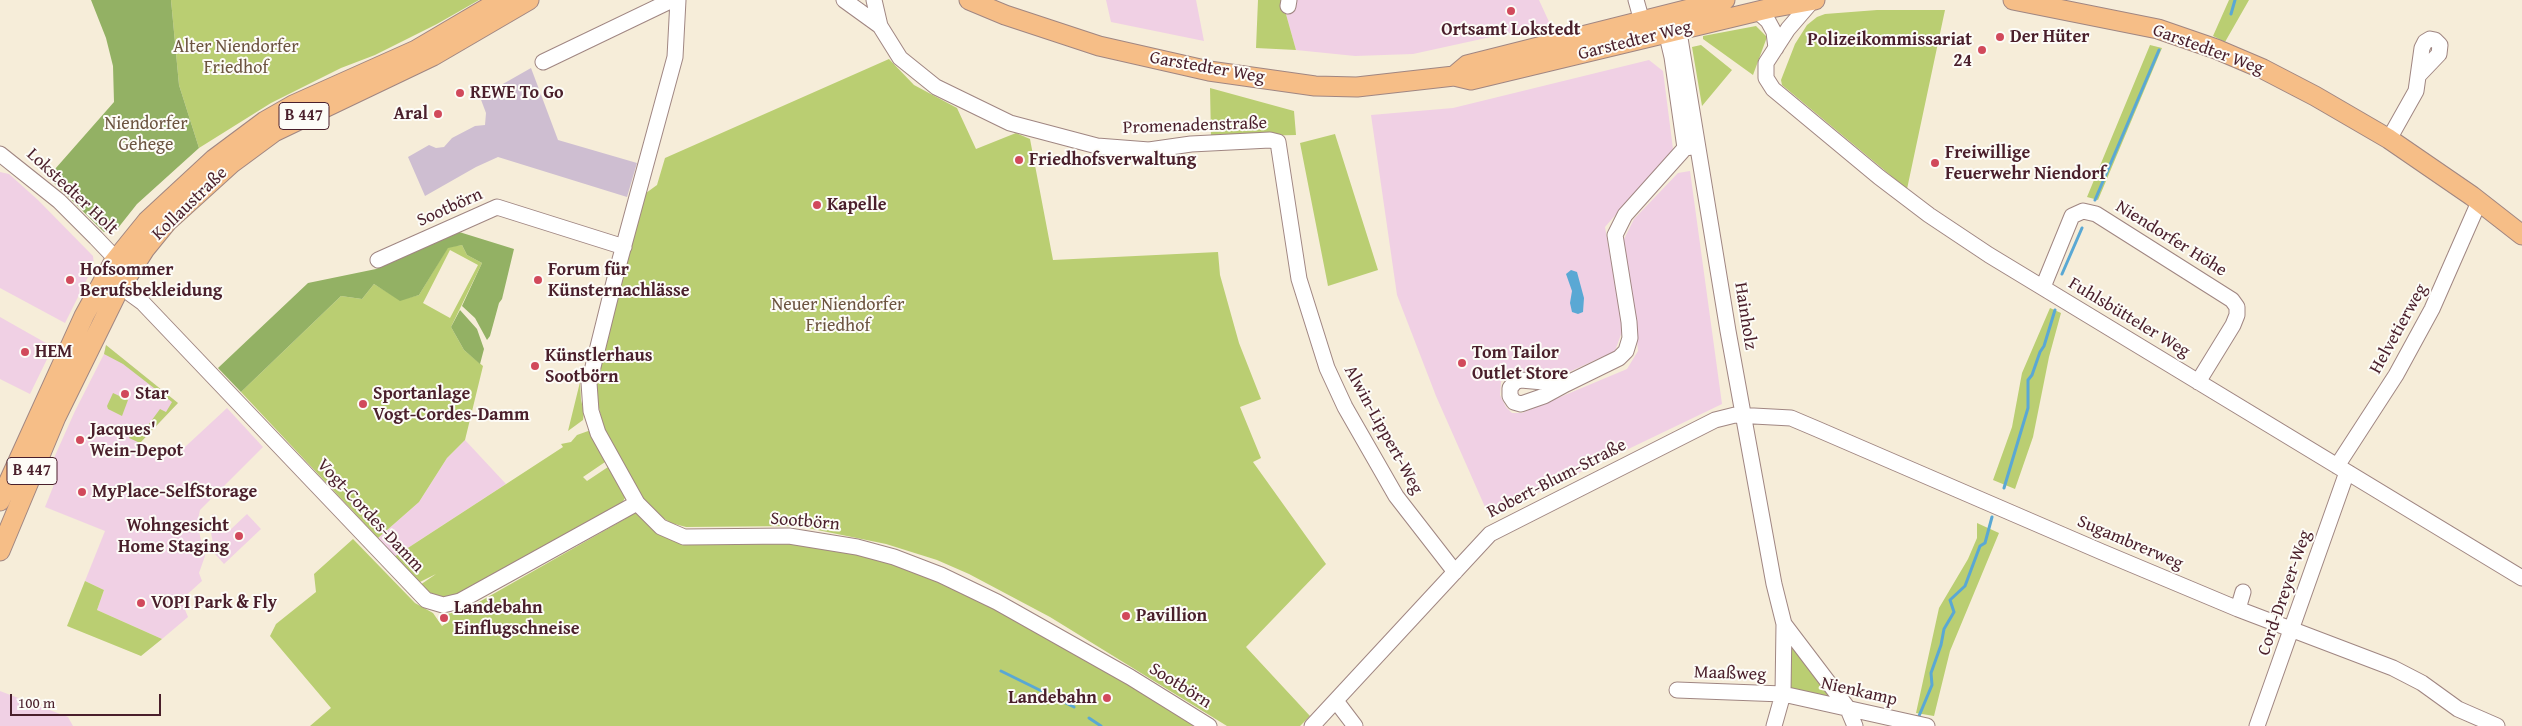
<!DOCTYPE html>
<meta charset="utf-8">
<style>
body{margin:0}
#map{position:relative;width:2522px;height:726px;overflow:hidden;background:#f6edd9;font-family:"Gentium Book Plus",serif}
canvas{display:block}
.scale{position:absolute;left:10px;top:694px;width:151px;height:22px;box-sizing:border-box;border:2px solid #4a1f2b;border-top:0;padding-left:6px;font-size:15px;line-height:18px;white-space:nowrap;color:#4a1f2b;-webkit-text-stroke:4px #fdfcf7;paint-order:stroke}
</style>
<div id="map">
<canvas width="2522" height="726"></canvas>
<div class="scale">100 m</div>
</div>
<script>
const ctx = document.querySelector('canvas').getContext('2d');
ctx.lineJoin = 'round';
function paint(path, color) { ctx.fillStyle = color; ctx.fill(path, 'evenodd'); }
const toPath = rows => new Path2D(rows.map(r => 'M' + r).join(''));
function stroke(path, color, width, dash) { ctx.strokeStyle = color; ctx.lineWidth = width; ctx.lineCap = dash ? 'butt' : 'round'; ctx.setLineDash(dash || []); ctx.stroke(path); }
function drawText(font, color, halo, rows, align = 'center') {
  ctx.font = font + ' "Gentium Book Plus",serif'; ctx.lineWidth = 4; ctx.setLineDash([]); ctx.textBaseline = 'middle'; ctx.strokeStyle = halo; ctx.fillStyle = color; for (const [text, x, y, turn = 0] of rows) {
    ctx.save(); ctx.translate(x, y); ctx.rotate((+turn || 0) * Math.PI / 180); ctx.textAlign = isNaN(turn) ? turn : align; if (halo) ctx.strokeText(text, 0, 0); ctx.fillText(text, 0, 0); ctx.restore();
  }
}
const built = toPath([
 [1106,0,1196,0,1204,41,1111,22],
 [1282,0,1539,0,1550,24,1413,54,1355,56,1296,50],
 [1649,60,1663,71,1673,149,1605,227,1623,329,1615,351,1558,377,1520,371,1506,375,1501,382,1500,395,1506,407,1512,413,1522,413,1627,369,1638,351,1637,339,1621,245,1634,219,1678,173,1690,171,1722,404,1489,516,1436,396,1397,295,1371,115,1453,108],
 [0,172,9,174,38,200,93,256,94,265,65,323,0,288],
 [0,317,53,347,30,394,0,379],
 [106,345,178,403,140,443,172,459,227,408,263,447,200,510,197,524,205,556,199,573,202,581,181,600,188,617,162,639,97,610,104,590,85,581,105,531,45,507,55,482,45,478,75,411,104,354],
 [465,440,506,484,394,557,378,538,419,502,447,458],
 [213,514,229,531,247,514,261,529,224,564,215,554,209,522],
 [0,691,68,717,73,726,0,726]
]);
const industrial = toPath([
 [531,68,558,140,637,163,627,197,498,157,476,167,425,196,408,157,429,145,436,148,444,147,452,138,475,126,485,125,486,113,480,97]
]);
const green = toPath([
 [171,0,479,0,437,24,375,55,341,68,271,103,199,148,179,85],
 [1258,0,1282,0,1296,50,1256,48],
 [2229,0,2249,0,2225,42,2213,36],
 [1877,10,1945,10,1907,189,1782,85,1781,80,1795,44,1807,25,1817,17,1825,14],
 [1756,26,1767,37,1753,75,1703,39,1703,36],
 [1701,45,1732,70,1702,106,1692,47],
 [2150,45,2162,48,2098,200,2087,197],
 [889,59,914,85,957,108,976,149,1016,133,1030,139,1053,260,1218,252,1220,275,1239,343,1261,399,1240,407,1261,458,1253,462,1326,564,1246,647,1310,716,1300,726,1227,726,1050,617,969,574,937,560,886,544,798,526,686,527,671,523,654,512,641,496,608,437,602,422,595,389,597,370,646,193,657,185,665,158],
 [1210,88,1294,111,1296,135,1211,137],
 [1335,134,1378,270,1328,286,1300,143],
 [462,245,467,255,482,263,451,327,464,350,483,366,465,440,447,458,419,502,378,538,241,392,341,296,362,299,374,284,400,300,419,295,448,247],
 [450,250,478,265,450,318,423,303],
 [2050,308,2061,313,2049,357,2033,437,2015,489,1993,480,2012,427,2022,373],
 [106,345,178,403,140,443,129,438,133,432,137,434,143,432,160,409,166,412,172,402,123,364,104,354],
 [580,382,581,400,584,412,583,420,568,431],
 [113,393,128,400,122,416,108,409,107,406],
 [591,430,608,460,583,477,587,481,611,465,626,496,621,505,455,598,432,597,420,585,436,574,418,583,394,557,563,447,561,444,571,442,577,435],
 [636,513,656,528,749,541,822,545,901,565,989,603,1199,726,310,726,331,708,270,636,276,624,316,592,314,574,353,539,415,603,433,613,442,626,448,622,447,614,465,610,625,519,624,514],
 [1977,523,1999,533,1950,651,1934,716,1916,713,1939,608,1968,559,1977,538],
 [85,581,104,590,97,610,162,639,141,656,67,626],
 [1788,643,1792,644,1831,697,1790,693]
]);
const forest = toPath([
 [91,0,171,0,179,85,199,148,137,204,118,228,104,232,48,177,114,102,113,66,106,38],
 [456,231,514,249,502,299,499,303,490,336,487,340,475,318,462,306,482,263,467,255,462,245,448,248,419,295,400,301,374,284,362,299,341,296,241,392,218,368,308,283,376,269],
 [460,310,477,329,484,349,480,364,464,350,451,327]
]);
const water = toPath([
 [1571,270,1577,272,1584,298,1583,312,1578,314,1572,312,1570,303,1572,291,1566,274]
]);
const stream = toPath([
 [2231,14,2235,0],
 [2095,200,2159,50],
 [2062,274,2082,228],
 [2004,488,2028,408,2028,380,2032,375,2040,352,2044,346,2055,310],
 [1001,671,1074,707],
 [1919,716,1932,685,1931,673,1941,645,1944,629,1954,612,1950,600,1965,586,1980,546,1985,543,1992,517],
 [1089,718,1101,726]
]);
const minor = toPath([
 [678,0,675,57,615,278,589,383,591,411,598,433,637,503,661,527,684,537,789,536,857,547,894,557,941,575,997,602,1130,677,1209,726],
 [844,0,880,26],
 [874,0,880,26,900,58,936,87,1010,123,1097,146,1149,150,1191,144,1270,140,1278,142,1299,279,1327,368,1345,407,1396,496,1455,572],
 [1636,0,1645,32],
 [1813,0,1788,29,1766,63,1766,78,1773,89,1879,177,1929,215,1989,255,2522,578],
 [1288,6,1289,0],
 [1757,11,1768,21,1774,32,1776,48],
 [1677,20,1728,331,1774,584,1784,624,1847,707,1855,726],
 [1664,23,1672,57,1685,148],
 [543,62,670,1,678,0],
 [2389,139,2416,91,2422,48,2425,42,2430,39,2435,40,2440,45,2439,54,2418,76],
 [0,154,59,201,96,238,116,259,121,287,143,303,426,600,443,605,460,601,637,503],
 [378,260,497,207,624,247],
 [2043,287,2072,216,2083,211,2096,214,2232,300,2237,307,2237,315,2233,325,2198,382],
 [1521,380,1566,384,1544,396,1521,404,1514,402,1510,396,1510,388,1515,382,1521,380],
 [1566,384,1619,358,1626,351,1630,338,1629,322,1615,235,1625,215,1685,148,1697,146],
 [2337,466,2396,375,2432,309,2479,202],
 [2238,609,2243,592],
 [1677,690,1783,694,1927,726],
 [1336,701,1355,726],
 [1312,726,1490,534,1715,420,1735,415,1791,418,1817,429,2102,552,2238,609,2393,668,2422,683,2458,709,2497,726],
 [1774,726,1783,694,1784,624],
 [2257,726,2347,472]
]);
const major = toPath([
 [969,0,1005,15,1099,46,1209,71,1315,86,1357,87,1454,76,1471,80,1771,8,1815,0],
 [2013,0,2158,29,2216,49,2263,69,2315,96,2389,139,2472,196,2522,235],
 [1454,76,1467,65,1725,0],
 [0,501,84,316,113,263,147,221,214,159,265,121,293,105,416,50,501,0],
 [0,551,56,417,117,293,145,249,167,222,232,163,274,132,433,56,529,0]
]);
const markers = [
 [1511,11,5,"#d1495b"],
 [2000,37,5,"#d1495b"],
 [1982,50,5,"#d1495b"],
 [460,93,5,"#d1495b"],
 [438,114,5,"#d1495b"],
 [1019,160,5,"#d1495b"],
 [1935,163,5,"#d1495b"],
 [817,205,5,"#d1495b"],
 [70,280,5,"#d1495b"],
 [538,280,5,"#d1495b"],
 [25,352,5,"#d1495b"],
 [1462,363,5,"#d1495b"],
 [535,366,5,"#d1495b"],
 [125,394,5,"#d1495b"],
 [363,404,5,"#d1495b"],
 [80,440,5,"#d1495b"],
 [82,492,5,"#d1495b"],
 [239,536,5,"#d1495b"],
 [141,603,5,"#d1495b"],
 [1126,616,5,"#d1495b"],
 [444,618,5,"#d1495b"],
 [1107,698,5,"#d1495b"]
];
const shields = [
 [304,116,50],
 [32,471,50]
];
const shieldNames = [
 ["B 447",304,116],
 ["B 447",32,471]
];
const poiNames = [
 ["Ortsamt Lokstedt",1511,30,"center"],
 ["Der Hüter",2010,37],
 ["Polizeikommissariat",1972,40,"right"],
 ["24",1972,61,"right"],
 ["REWE To Go",470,93],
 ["Aral",428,114,"right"],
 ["Freiwillige",1945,153],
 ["Feuerwehr Niendorf",1945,174],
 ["Friedhofsverwaltung",1029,160],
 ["Kapelle",827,205],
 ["Hofsommer",80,270],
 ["Berufsbekleidung",80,291],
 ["Forum für",548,270],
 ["Künsternachlässe",548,291],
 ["HEM",35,352],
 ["Tom Tailor",1472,353],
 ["Outlet Store",1472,374],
 ["Künstlerhaus",545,356],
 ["Sootbörn",545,377],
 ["Star",135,394],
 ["Sportanlage",373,394],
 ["Vogt-Cordes-Damm",373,415],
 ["Jacques'",90,430],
 ["Wein-Depot",90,451],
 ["MyPlace-SelfStorage",92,492],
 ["Wohngesicht",229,526,"right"],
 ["Home Staging",229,547,"right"],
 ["VOPI Park & Fly",151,603],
 ["Landebahn",454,608],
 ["Einflugschneise",454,629],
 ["Pavillion",1136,616],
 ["Landebahn",1097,698,"right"]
];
const streetNames = [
 ["Garstedter Weg",1635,41,-14],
 ["Garstedter Weg",2208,50,20],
 ["Garstedter Weg",1207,68,10],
 ["Promenadenstraße",1195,126,-2],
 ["Lokstedter Holt",72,192,43],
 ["Kollaustraße",190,204,-44],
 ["Sootbörn",450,208,-24],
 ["Niendorfer Höhe",2171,239,32],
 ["Hainholz",1745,316,81],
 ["Fuhlsbütteler Weg",2129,318,31],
 ["Helvetierweg",2399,329,-61],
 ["Alwin-Lippert-Weg",1383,430,61],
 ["Robert-Blum-Straße",1557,479,-27],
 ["Vogt-Cordes-Damm",370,516,47],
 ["Sootbörn",805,522,5],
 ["Sugambrerweg",2130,543,23],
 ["Cord-Dreyer-Weg",2285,593,-71],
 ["Maaßweg",1730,674,2],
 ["Sootbörn",1180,686,32],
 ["Nienkamp",1859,692,13]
];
const parkNames = [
 ["Alter Niendorfer",236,47],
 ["Friedhof",236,68],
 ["Niendorfer",146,124],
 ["Gehege",146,145],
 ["Neuer Niendorfer",838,305],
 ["Friedhof",838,326]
];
paint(built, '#f0d0e4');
paint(industrial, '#cebed1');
paint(green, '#bace72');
paint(forest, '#93b164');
paint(water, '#5aa8d4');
stroke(stream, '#5aa8d4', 3);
stroke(minor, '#a08682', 17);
stroke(major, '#a08682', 21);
stroke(minor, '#fff', 15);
stroke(major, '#f6be87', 19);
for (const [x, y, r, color] of markers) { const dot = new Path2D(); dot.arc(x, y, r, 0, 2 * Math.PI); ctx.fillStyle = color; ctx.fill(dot); stroke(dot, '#fdfcf7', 2); }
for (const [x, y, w] of shields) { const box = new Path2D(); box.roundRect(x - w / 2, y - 13.5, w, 27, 4); ctx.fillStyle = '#fdfcf7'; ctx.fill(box); stroke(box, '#4a1f2b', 1); }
drawText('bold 16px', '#4a1f2b', null, shieldNames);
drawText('bold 18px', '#4a1f2b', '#fdfcf7', poiNames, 'left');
drawText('18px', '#4a1f2b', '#fdfcf7', streetNames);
drawText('18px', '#6c5440', '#fdfcf7', parkNames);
</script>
